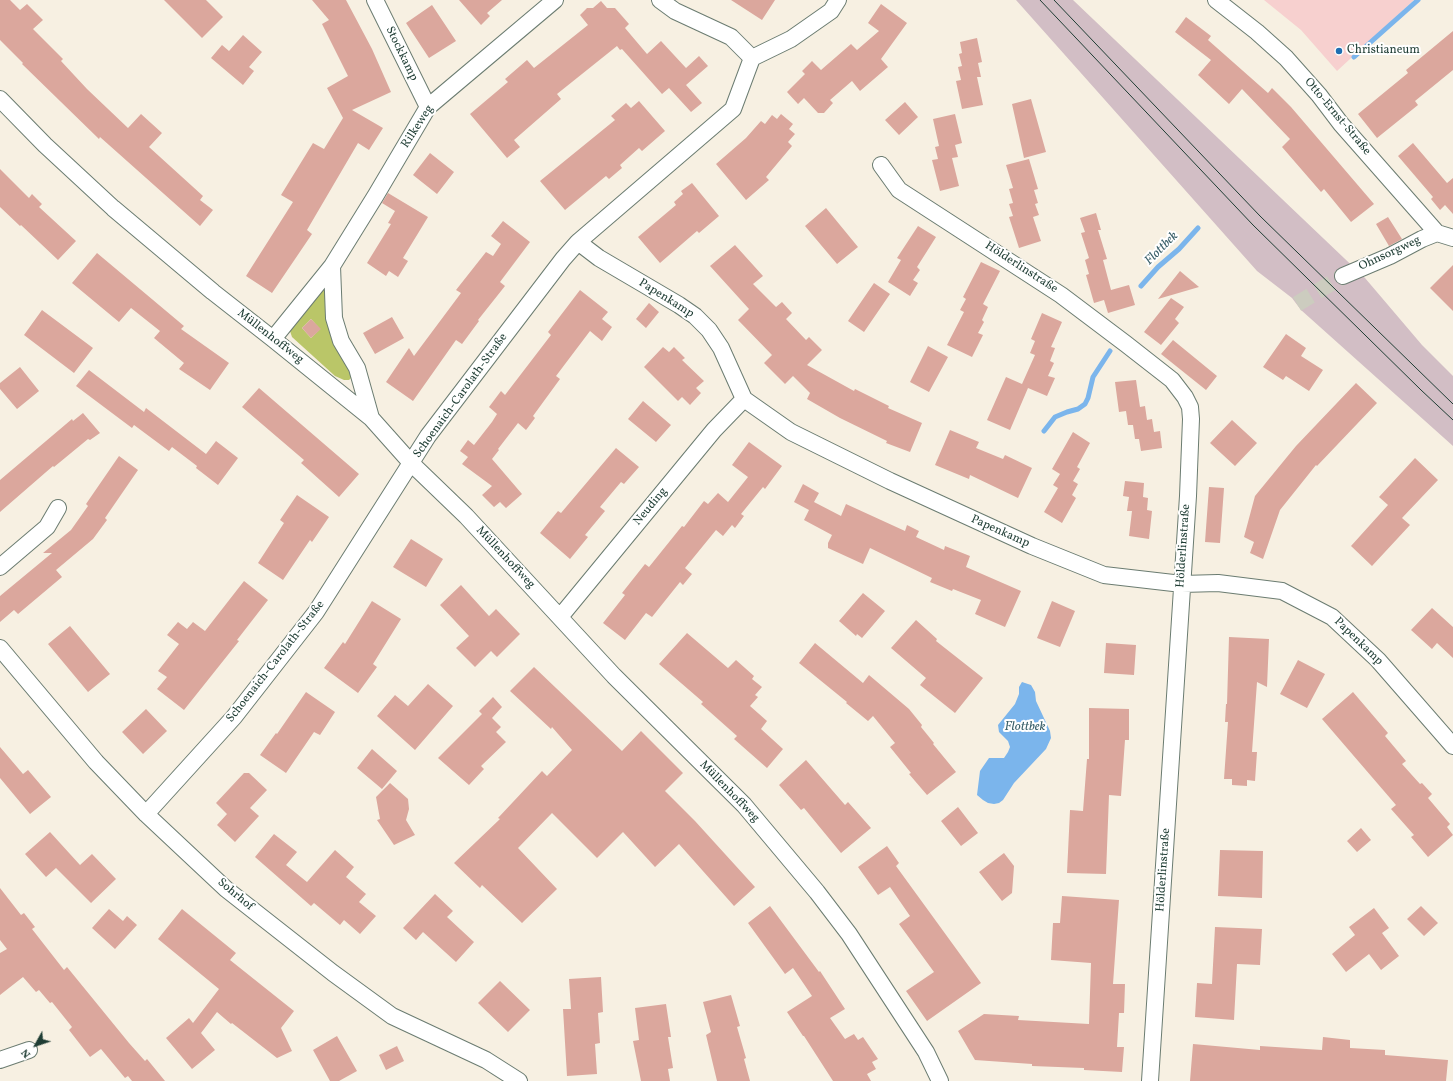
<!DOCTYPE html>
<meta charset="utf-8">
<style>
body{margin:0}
#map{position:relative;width:1453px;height:1081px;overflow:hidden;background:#f7f0e2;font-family:Vollkorn,serif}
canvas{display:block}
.north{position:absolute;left:16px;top:1025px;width:40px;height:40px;-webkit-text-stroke:3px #fff;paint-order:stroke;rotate:230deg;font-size:11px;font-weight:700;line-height:16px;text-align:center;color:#1f3d34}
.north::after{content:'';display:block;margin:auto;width:14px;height:18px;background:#1f3d34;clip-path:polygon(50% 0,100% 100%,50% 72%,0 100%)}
</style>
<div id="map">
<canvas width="1453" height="1081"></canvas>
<div class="north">N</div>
</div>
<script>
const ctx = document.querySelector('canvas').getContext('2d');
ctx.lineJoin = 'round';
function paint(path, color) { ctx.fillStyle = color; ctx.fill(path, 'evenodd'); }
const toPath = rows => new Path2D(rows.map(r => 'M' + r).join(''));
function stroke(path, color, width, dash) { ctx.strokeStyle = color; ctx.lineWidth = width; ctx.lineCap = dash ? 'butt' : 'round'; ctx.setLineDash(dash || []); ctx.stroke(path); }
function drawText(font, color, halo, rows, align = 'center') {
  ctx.font = font + ' Vollkorn,serif'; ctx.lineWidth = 4; ctx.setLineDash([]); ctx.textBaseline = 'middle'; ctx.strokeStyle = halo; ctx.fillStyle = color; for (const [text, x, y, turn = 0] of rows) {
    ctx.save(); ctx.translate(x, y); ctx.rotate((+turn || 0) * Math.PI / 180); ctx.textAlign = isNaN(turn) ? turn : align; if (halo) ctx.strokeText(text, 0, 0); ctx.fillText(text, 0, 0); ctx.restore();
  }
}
const built = toPath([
 [1264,0,1414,0,1337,71,1301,30]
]);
const industrial = toPath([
 [1016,0,1073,0,1365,278,1422,345,1453,376,1453,446,1301,310,1292,298,1257,271]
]);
const green = toPath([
 [321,290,324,290,326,293,353,376,349,380,344,380,335,376,292,337,290,331],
 [311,319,320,329,311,338,302,328]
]);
const water = toPath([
 [1022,682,1031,685,1035,692,1036,701,1050,731,1051,738,1046,749,1014,783,1003,800,999,803,994,804,988,803,983,800,977,795,980,771,989,758,1004,758,1008,752,1010,747,1008,741,999,732,998,725,1015,704,1019,694,1019,687]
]);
const stream = toPath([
 [1354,57,1418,0],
 [1141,286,1158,267,1179,249,1198,228],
 [1044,431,1055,417,1067,412,1078,409,1085,404,1088,398,1093,377,1110,351]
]);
const building = toPath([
 [0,0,10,0,20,10,27,4,43,20,33,29,63,59,61,61,87,89,128,128,141,114,162,133,149,147,203,196,200,200,213,210,200,226,100,137,99,139,22,64,23,63,0,40],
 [164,0,206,0,223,17,202,38],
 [312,0,346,0,372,49,391,92,352,110,383,128,369,150,358,143,307,230,312,234,272,293,246,276,293,202,281,195,313,143,324,149,343,118,327,88,348,76,322,24,329,20],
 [459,0,502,0,487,13,490,16,481,25],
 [731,0,775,0,762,20],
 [601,1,607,8,615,8,629,24,625,28,647,54,661,41,686,68,699,56,708,66,686,85,702,103,691,112,669,88,662,94,622,49,620,50,617,46,557,94,561,99,514,140,520,147,507,158,470,114,508,82,505,79,527,60,534,68,588,25,580,15,587,8,593,8],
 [881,4,907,23,881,59,888,67,860,91,852,81,830,100,833,103,824,113,818,113,804,98,798,104,787,92,805,74,802,71,812,61,821,70,851,44,857,50,879,31,868,23],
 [432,5,456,41,429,58,406,23],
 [1186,17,1211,36,1208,40,1268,93,1272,88,1291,107,1374,204,1351,222,1324,189,1321,192,1282,147,1290,139,1242,89,1229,104,1198,75,1211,60,1175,32],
 [1453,31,1453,70,1415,101,1418,105,1377,138,1358,114,1408,73,1406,70],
 [243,35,262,52,249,67,254,71,243,85,211,58,222,45,229,51],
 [977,38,982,62,978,63,981,77,977,77,983,105,962,109,956,81,961,80,958,67,962,66,959,54,962,53,960,42],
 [1031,99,1046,152,1024,158,1012,104],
 [639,101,665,131,642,151,639,148,620,165,622,168,609,179,606,176,565,210,540,181,615,120,611,116,626,103,631,108],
 [905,102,918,117,899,135,885,120],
 [781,114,793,124,789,129,795,134,788,142,792,146,766,177,769,180,746,200,716,164,746,138,761,121,765,124,772,115,777,119],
 [955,114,962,143,955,145,958,157,952,158,959,186,940,191,932,160,938,159,935,147,939,146,933,119],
 [1413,143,1447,183,1453,178,1453,214,1445,205,1440,210,1431,199,1433,197,1398,156],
 [430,153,454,172,437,194,413,175],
 [1029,159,1038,189,1034,190,1038,203,1035,204,1039,215,1033,217,1041,241,1019,248,1009,217,1013,216,1009,204,1013,203,1009,189,1013,188,1006,165],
 [0,169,29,198,32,194,42,204,39,207,76,241,58,260,21,225,20,226,0,207],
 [692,183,719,216,699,233,697,231,660,263,638,237,676,205,674,202,683,194,681,191],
 [388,193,428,217,403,258,408,261,398,277,389,271,386,276,367,263,391,224,388,223,395,211,382,203],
 [826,208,858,247,837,264,805,226],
 [1096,213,1101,230,1098,230,1107,259,1103,260,1111,290,1129,285,1135,305,1108,313,1104,300,1094,303,1086,275,1089,274,1085,260,1089,258,1081,233,1085,232,1080,218],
 [1388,217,1402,239,1389,246,1376,224],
 [503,221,530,242,500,282,505,286,478,320,479,321,462,344,456,340,413,401,386,382,409,348,414,356,461,293,456,290,486,252,493,256,501,244,491,236],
 [918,226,936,237,917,267,920,270,913,280,918,283,910,296,888,282,901,260,897,258],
 [735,245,763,276,753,284,776,307,782,302,792,313,786,319,806,340,809,337,822,350,807,365,854,391,855,389,889,406,888,408,922,423,910,452,886,443,887,441,840,418,807,399,810,393,793,376,785,384,764,363,772,355,738,320,749,309,710,266],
 [97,253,184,326,181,329,229,363,210,390,179,369,184,363,154,338,160,331,131,308,119,322,72,283],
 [981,262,1000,271,983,304,988,307,982,320,984,322,978,333,983,335,972,357,947,345,964,312,960,310,966,299,963,297],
 [1453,265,1453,311,1430,288],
 [1180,271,1199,287,1158,299],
 [874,283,890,294,864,332,848,321],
 [580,290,608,312,602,319,612,327,602,341,590,331,556,376,560,379,533,416,535,418,526,430,518,423,498,449,499,450,492,459,522,494,506,508,500,502,494,507,482,495,492,486,462,464,468,457,460,451,468,440,474,445,492,422,497,414,489,407,501,391,505,395,551,335,548,332],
 [1171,298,1184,307,1175,319,1179,323,1161,345,1144,332],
 [649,303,659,312,646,328,636,319],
 [42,310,93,348,74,373,24,335],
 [1042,313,1062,322,1051,347,1055,348,1050,361,1054,363,1048,376,1055,378,1047,396,1028,388,1010,430,987,420,1006,377,1022,384,1035,355,1030,353,1035,341,1031,339],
 [392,317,404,338,375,354,363,333],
 [311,319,321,329,311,338,302,328],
 [1286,334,1306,348,1301,356,1323,370,1309,391,1286,376,1283,380,1263,367],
 [1173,340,1217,376,1206,390,1161,354],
 [928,346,948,357,929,392,910,382],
 [663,347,669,352,674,347,685,358,682,360,704,381,696,388,701,393,690,405,682,397,678,401,644,367],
 [20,367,39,391,17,409,0,389,0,383],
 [89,370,144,412,146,408,206,454,216,441,238,458,218,485,196,468,197,466,172,447,169,451,134,425,132,428,76,386],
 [1136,380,1140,407,1145,406,1147,420,1152,419,1154,432,1160,431,1162,448,1141,451,1139,439,1135,439,1133,425,1128,425,1126,411,1119,412,1115,382],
 [1356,383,1377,403,1317,466,1316,465,1280,510,1263,559,1250,553,1254,542,1244,537,1255,496,1296,446],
 [259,388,359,474,339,497,301,463,304,460,242,407],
 [643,401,671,425,656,442,628,419],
 [83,413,100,433,90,440,88,439,54,467,53,466,0,512,0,480,72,419,73,421],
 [1232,420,1257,443,1235,466,1210,443],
 [950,430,979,442,976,448,1003,459,1005,455,1032,468,1018,498,970,475,969,479,935,465],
 [1073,432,1090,443,1077,467,1080,469,1073,481,1078,484,1072,495,1076,498,1062,523,1044,512,1058,488,1053,485,1060,474,1052,469],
 [749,442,782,466,765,489,763,487,741,514,744,516,735,528,732,525,723,536,716,530,685,568,692,574,683,585,680,582,652,617,646,613,625,640,603,623,625,595,622,593,645,564,649,567,682,526,684,527,704,501,708,504,718,493,728,502,748,477,732,465],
 [616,448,639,467,624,484,621,482,600,507,605,511,585,535,588,537,570,559,540,533,558,511,561,513],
 [119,456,138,470,105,518,107,520,93,539,56,570,62,577,18,614,14,610,0,622,0,596,52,553,43,553,71,530,88,506,86,504],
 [1415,458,1438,480,1402,518,1410,525,1372,566,1351,546,1388,505,1379,497],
 [1125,481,1144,483,1143,497,1148,498,1147,510,1152,511,1149,539,1129,536,1132,511,1127,511,1129,497,1123,496],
 [803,484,819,493,814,502,841,516,846,504,905,531,907,525,919,531,916,537,944,550,945,546,970,556,966,567,1021,591,1005,627,975,614,981,600,953,589,952,591,930,582,932,578,870,548,863,564,828,548,828,543,832,535,804,520,809,510,794,502],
 [1209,487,1224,488,1220,543,1205,542],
 [297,495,329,517,312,542,310,540,283,580,258,563,284,523,280,520],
 [411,539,443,559,426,587,393,567],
 [244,581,268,600,237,640,239,641,184,710,157,689,167,677,158,671,179,644,167,635,178,622,187,629,193,622,205,631],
 [461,585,489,616,496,609,520,634,497,657,491,651,475,667,456,648,469,636,440,605],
 [863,593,885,611,862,638,857,634,856,636,839,621],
 [372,601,401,619,373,664,377,667,358,693,324,668,343,642,345,644],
 [1052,601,1075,611,1060,647,1037,638],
 [1432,608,1453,627,1453,658,1437,643,1432,649,1411,630],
 [916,620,937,639,936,641,983,678,955,713,920,685,926,678,891,648],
 [70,626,110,674,88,692,48,644],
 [687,633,728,668,736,660,754,676,752,679,762,687,755,695,758,697,750,706,767,721,761,729,783,749,767,768,734,739,737,736,701,704,703,702,659,664],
 [1229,637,1269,639,1267,687,1257,682,1252,752,1257,752,1255,781,1247,780,1247,786,1232,785,1232,779,1224,779,1228,722,1225,722,1226,704,1227,704],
 [815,643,863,683,869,675,909,709,922,725,921,727,934,743,933,744,956,772,927,795,909,774,911,773,890,747,895,743,873,716,868,721,846,703,847,702,799,663],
 [1106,643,1136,645,1134,675,1104,673],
 [1298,660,1325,674,1307,708,1280,694],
 [534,667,622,751,641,731,683,773,665,791,695,821,755,887,734,906,679,844,655,867,623,832,597,858,552,813,518,848,557,889,522,923,482,885,480,888,454,863,500,819,498,818,542,771,547,776,572,750,552,727,551,729,510,691],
 [428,684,453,706,415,750,377,716,395,695,408,706],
 [306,692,335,712,320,735,314,732,286,773,260,755,276,733,277,734],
 [1353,692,1388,733,1385,736,1406,761,1402,764,1420,784,1422,783,1432,794,1428,798,1450,824,1447,827,1453,835,1428,857,1411,837,1414,835,1391,809,1396,805,1322,719],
 [493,697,502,707,492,718,501,727,496,732,506,742,481,766,484,769,469,785,438,758,482,714,479,711],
 [1089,708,1129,709,1129,740,1125,740,1121,796,1109,795,1106,874,1067,873,1070,810,1083,811,1087,759,1089,759],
 [146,709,167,731,143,754,122,732],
 [0,747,23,774,28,770,51,797,30,814,0,778],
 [372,749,397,771,382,789,357,768],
 [806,760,845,805,848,802,871,828,841,853,804,808,801,810,779,785],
 [244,773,249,773,267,790,250,808,259,816,235,842,217,825,227,814,216,803],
 [390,783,408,799,409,809,406,820,415,835,394,845,377,820,380,819,376,797],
 [958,807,978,833,961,846,941,821],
 [1361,828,1371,840,1357,852,1347,841],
 [50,832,80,865,92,854,116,879,91,903,56,868,46,877,25,854],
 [274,834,297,852,286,865,307,882,335,850,354,867,346,877,366,894,359,902,376,916,360,934,344,920,340,925,314,903,311,906,255,857],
 [887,846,899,863,896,866,981,983,927,1021,906,991,934,972,899,924,910,916,890,887,878,895,858,867],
 [1220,850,1263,851,1262,898,1218,896],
 [1004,853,1014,866,1012,893,1002,901,979,872],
 [0,888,21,915,24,913,35,927,32,929,64,970,67,967,129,1043,145,1061,147,1059,165,1081,132,1081,128,1076,125,1078,101,1049,90,1057,69,1030,72,1027,52,1002,50,1003,39,990,36,992,23,977,0,995,0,953,7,949,0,940],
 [435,894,453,911,447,917,474,942,456,962,423,932,416,940,403,928],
 [1062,896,1119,900,1113,984,1125,984,1124,1013,1119,1013,1117,1047,1124,1047,1122,1072,1084,1070,1084,1068,1032,1066,1032,1064,975,1060,958,1031,984,1014,1019,1016,1018,1020,1089,1024,1091,963,1051,960,1053,923,1060,923],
 [770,906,819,972,820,971,845,1009,830,1018,845,1039,854,1034,858,1040,863,1037,878,1059,872,1062,876,1069,867,1074,871,1081,833,1081,804,1036,803,1036,787,1012,812,996,793,968,785,974,748,923],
 [1421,906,1438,923,1424,936,1407,919],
 [1374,908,1389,928,1382,933,1399,956,1381,970,1369,954,1346,972,1332,954,1355,935,1349,927],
 [109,909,123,921,127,916,137,925,115,949,92,928],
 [182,909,236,953,230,960,294,1011,281,1028,292,1051,277,1058,232,1023,231,1024,217,1012,201,1033,215,1050,192,1069,166,1038,189,1018,193,1023,219,989,158,939],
 [1215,927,1262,929,1260,965,1237,964,1234,1020,1195,1017,1197,983,1212,984],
 [601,977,603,1012,598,1013,600,1043,595,1044,597,1074,567,1076,563,1009,571,1009,569,979],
 [500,981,530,1010,508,1032,478,1003],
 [731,995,740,1026,737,1027,746,1058,744,1059,750,1081,717,1081,706,1035,711,1032,703,1002],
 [666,1004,671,1037,668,1037,673,1068,668,1069,670,1081,641,1081,633,1041,639,1040,635,1008],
 [337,1036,357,1071,339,1081,330,1081,313,1050],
 [1323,1037,1350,1040,1350,1048,1385,1050,1385,1055,1448,1060,1446,1081,1190,1081,1193,1044,1260,1050,1260,1046,1322,1050],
 [397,1046,404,1061,386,1070,379,1055]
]);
const streetTunnel = toPath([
 [1297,304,1343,276]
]);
const street = toPath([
 [375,0,428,107],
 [660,0,675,11,731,37,752,58],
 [1216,0,1257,32,1286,58,1319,95,1341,124,1430,225,1437,233,1453,238],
 [752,58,791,39,831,11,838,0],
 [0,99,45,145,113,208,213,292,273,339,371,418,412,464,466,516,614,676,744,805,817,892,849,934,926,1052,940,1081],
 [881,165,899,190,1061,295,1126,344,1172,380,1185,397,1190,407,1191,419,1188,496,1150,1081],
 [578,242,599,258,679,305,695,316,709,330,721,348,744,399,791,432,890,481,1032,546,1104,575,1182,584,1218,583,1282,591,1332,617,1378,660,1453,746],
 [332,266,334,318,341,341,357,368,371,418],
 [1343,276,1390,256,1422,239,1437,233],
 [273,339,332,266,376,195,428,107,555,0],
 [0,567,47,527,58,508],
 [560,617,714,430,744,399],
 [0,648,96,762,146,814,226,889,333,973,392,1016,486,1060,519,1081],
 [146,814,234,717,316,612,428,436,563,259,578,242,733,109,752,58],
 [0,1060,29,1050]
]);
const tram = toPath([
 [1040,0,1253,225,1421,390,1453,420],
 [1054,0,1260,216,1453,404]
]);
const markers = [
 [1339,51,4,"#1f6fb2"]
];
const poiNames = [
 ["Christianeum",1347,51]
];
const streetNames = [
 ["Stockkamp",401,54,64],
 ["Otto-Ernst-Straße",1337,117,50],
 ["Rilkeweg",418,127,-57],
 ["Ohnsorgweg",1390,254,-25],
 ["Hölderlinstraße",1021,268,33],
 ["Papenkamp",666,299,32],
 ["Müllenhoffweg",270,337,38],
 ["Schoenaich-Carolath-Straße",461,396,-54],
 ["Neuding",651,507,-50],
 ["Papenkamp",1000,532,24],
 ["Hölderlinstraße",1184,546,-86],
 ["Müllenhoffweg",505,558,47],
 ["Papenkamp",1358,642,44],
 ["Schoenaich-Carolath-Straße",276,662,-52],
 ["Müllenhoffweg",729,792,46],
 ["Hölderlinstraße",1164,870,-86],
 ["Sohrhof",235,895,40]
];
const waterNames = [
 ["Flottbek",1162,249,-45],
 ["Flottbek",1025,728]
];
paint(built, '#f7d0cf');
paint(industrial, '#d2bec5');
paint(green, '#bac668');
paint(water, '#7bb5ec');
stroke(stream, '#7bb5ec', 5);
paint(building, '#dba79d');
stroke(streetTunnel, '#ccccbf', 16, [16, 8]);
stroke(street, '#6b7c71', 18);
stroke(street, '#fff', 16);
stroke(tram, '#1f3d34', 1);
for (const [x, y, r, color] of markers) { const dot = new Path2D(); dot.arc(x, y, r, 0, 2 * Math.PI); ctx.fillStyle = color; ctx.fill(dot); stroke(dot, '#fff', 1.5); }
drawText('12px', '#1f3d34', '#fff', poiNames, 'left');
drawText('12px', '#1f3d34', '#fff', streetNames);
drawText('italic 13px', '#3b616b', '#fff', waterNames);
</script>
